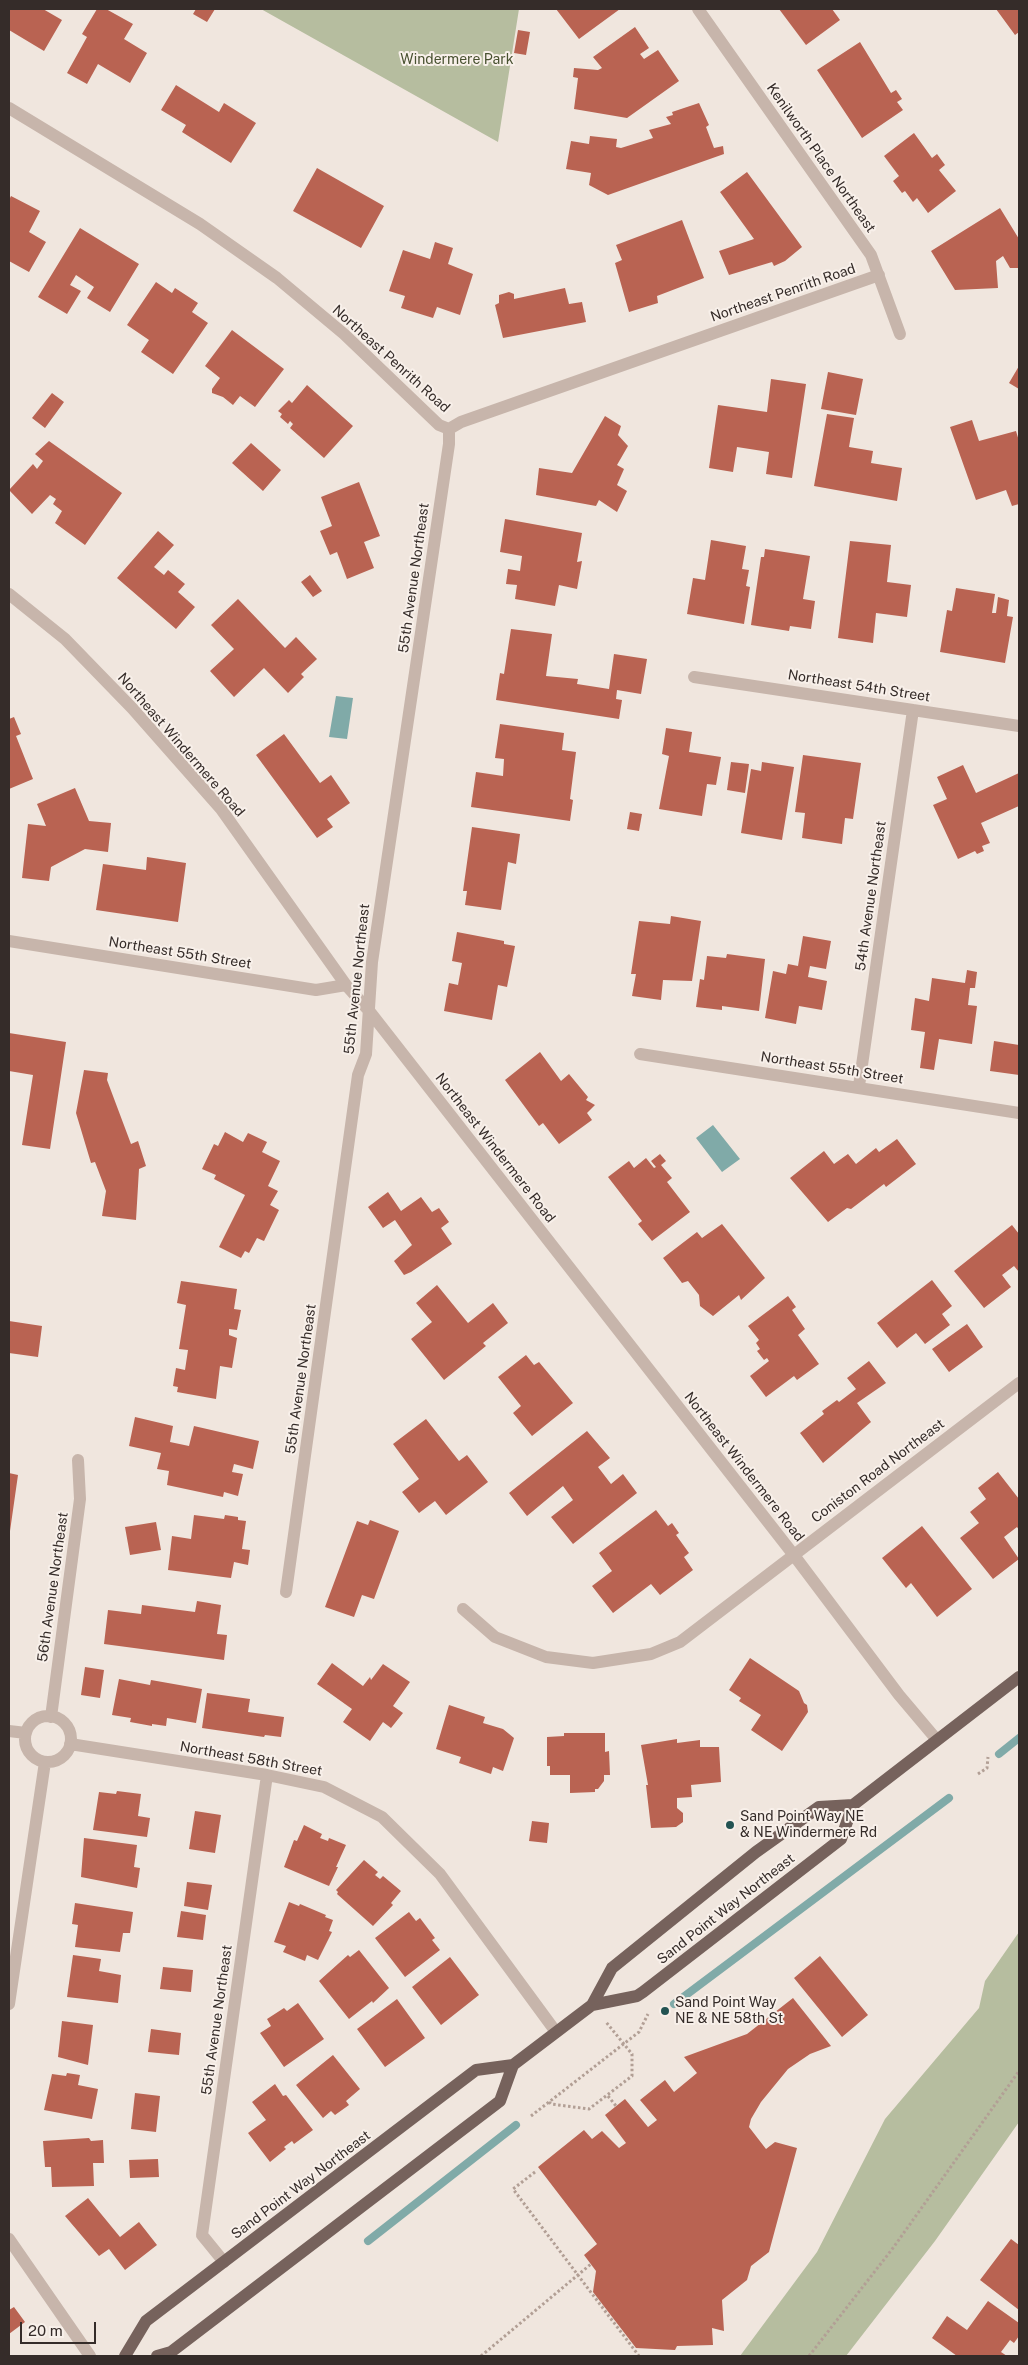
<!DOCTYPE html>
<style>
body{margin:0}
#map{position:relative;width:1028px;height:2365px;overflow:hidden;background:#f0e6de;font-family:"Public Sans",sans-serif}
canvas{display:block}
.frame{position:absolute;inset:0;border:10px solid #352c29;pointer-events:none}
.scale{position:absolute;left:20px;top:2322px;width:76px;height:22px;box-sizing:border-box;border:2px solid #352c29;border-top:0;padding-left:6px;font-size:15px;line-height:18px;white-space:nowrap;color:#352c29;-webkit-text-stroke:4px #f8f0ea;paint-order:stroke}
</style>
<div id="map">
<canvas width="1028" height="2365"></canvas>
<div class="frame"></div>
<div class="scale">20 m</div>
</div>
<script>
const ctx = document.querySelector('canvas').getContext('2d');
ctx.lineJoin = 'round';
function paint(path, color) { ctx.fillStyle = color; ctx.fill(path, 'evenodd'); }
const toPath = rows => new Path2D(rows.map(r => 'M' + r).join(''));
function stroke(path, color, width, dash) { ctx.strokeStyle = color; ctx.lineWidth = width; ctx.lineCap = dash ? 'butt' : 'round'; ctx.setLineDash(dash || []); ctx.stroke(path); }
function drawText(font, color, halo, rows, align = 'center') {
  ctx.font = font + ' "Public Sans",sans-serif'; ctx.lineWidth = 4; ctx.setLineDash([]); ctx.textBaseline = 'middle'; ctx.strokeStyle = halo; ctx.fillStyle = color; for (const [text, x, y, turn = 0] of rows) {
    ctx.save(); ctx.translate(x, y); ctx.rotate((+turn || 0) * Math.PI / 180); ctx.textAlign = isNaN(turn) ? turn : align; if (halo) ctx.strokeText(text, 0, 0); ctx.fillText(text, 0, 0); ctx.restore();
  }
}
const green = toPath([
 [261,9,519,9,498,142],
 [1019,1932,1019,2122,935,2241,846,2356,740,2356,817,2252,885,2119,979,2008,985,1981]
]);
const water = toPath([
 [336,696,353,698,347,739,329,737],
 [713,1125,740,1159,722,1172,696,1138]
]);
const stream = toPath([
 [999,1754,1019,1738],
 [674,2004,949,1798],
 [368,2241,516,2125]
]);
const building = toPath([
 [9,9,43,9,62,20,44,51,9,30],
 [97,9,106,9,133,24,124,39,147,53,130,83,98,64,87,84,67,73,87,37,82,34],
 [196,9,215,9,207,22,193,14],
 [556,9,620,9,579,39],
 [779,9,832,9,840,20,806,45],
 [996,9,1019,9,1019,32,1015,35],
 [635,27,649,48,640,54,644,59,658,50,679,81,627,118,574,109,578,78,573,77,574,68,598,70,602,68,593,57],
 [518,30,530,32,526,55,514,53],
 [860,42,891,93,896,90,902,99,897,102,903,110,862,138,817,70],
 [176,85,219,112,224,103,256,123,231,163,182,132,186,125,161,110],
 [699,103,709,125,706,127,714,148,723,146,724,154,608,195,589,185,591,173,566,169,571,141,589,144,590,136,617,139,616,147,621,148,653,138,649,130,671,124,666,117,673,115,672,112],
 [914,133,932,158,937,154,945,165,939,170,956,191,928,213,917,198,913,202,905,191,902,193,893,181,899,176,884,156],
 [317,168,384,206,361,248,293,211],
 [747,172,802,247,785,261,774,266,772,262,729,275,719,251,754,239,720,192],
 [11,196,40,211,29,232,46,242,29,272,9,261,9,200],
 [1000,208,1019,239,1019,268,1010,268,1003,256,996,261,998,288,955,290,931,251],
 [682,220,704,278,657,296,658,303,629,312,615,263,622,260,616,245],
 [80,228,139,264,110,312,87,298,94,287,76,275,70,285,81,291,67,314,38,297],
 [435,242,453,248,448,264,473,274,460,315,437,307,433,318,401,308,405,296,389,291,403,250,430,259],
 [156,282,172,293,175,288,198,303,192,312,208,323,173,374,141,352,149,340,127,325],
 [565,288,569,304,582,302,586,322,503,338,495,305,499,303,499,295,509,292,514,294,514,299],
 [232,330,284,369,255,407,240,396,233,405,223,397,212,393,212,389,220,378,205,366],
 [1019,366,1019,389,1009,383],
 [828,372,863,379,856,415,821,409],
 [771,379,806,384,792,478,766,474,769,452,737,447,733,472,709,468,718,405,767,412],
 [307,385,353,426,324,458,290,428,293,424,290,421,288,424,280,417,282,414,278,411,289,400,292,403],
 [52,393,64,402,45,428,32,418],
 [827,414,854,418,849,447,873,451,871,463,902,468,897,501,814,486],
 [605,416,621,426,618,435,628,446,617,465,624,469,617,485,627,491,617,512,599,500,596,506,536,495,539,468,572,473],
 [972,420,979,441,1016,431,1019,441,1019,504,1012,506,1006,490,976,500,950,427],
 [49,441,122,493,85,545,55,523,62,511,53,504,56,499,50,495,32,514,9,490,33,464,37,469,43,461,35,454],
 [251,443,281,470,263,491,232,463],
 [359,482,380,536,364,542,374,568,347,579,337,552,330,555,320,531,332,526,321,497],
 [505,519,582,533,577,562,582,561,577,589,559,585,555,606,515,599,517,585,506,584,508,569,520,571,522,556,500,552],
 [158,531,174,545,154,567,164,575,168,570,185,584,178,592,195,607,176,629,117,578],
 [711,540,746,546,742,569,749,570,746,586,750,587,744,624,687,614,693,578,705,580],
 [850,541,891,545,887,582,911,585,907,617,876,613,873,643,838,638],
 [765,549,810,556,803,599,815,601,811,629,790,626,789,631,751,625,761,557,764,557],
 [310,575,322,591,313,597,301,582],
 [956,588,995,594,992,613,996,613,998,597,1009,600,1007,616,1013,617,1005,663,940,652,947,610,952,611],
 [238,599,285,648,296,637,317,659,301,674,304,677,288,693,264,668,234,697,210,671,234,649,211,625],
 [511,629,552,634,546,676,578,679,577,684,609,689,614,654,647,659,641,694,617,690,616,699,622,700,619,719,496,700,500,673,504,674],
 [14,717,21,734,16,736,33,779,9,789,9,719],
 [500,724,564,733,562,750,576,752,570,799,573,800,570,821,471,807,476,772,503,776,504,759,495,758],
 [666,728,692,732,689,752,721,757,716,785,707,784,702,816,659,809,669,756,662,754],
 [284,734,320,783,331,775,350,803,327,819,333,827,317,838,256,755],
 [803,755,861,763,853,819,845,818,842,844,802,838,805,813,795,812],
 [731,762,749,764,745,793,727,790],
 [762,762,794,767,782,840,741,833,751,769,761,771],
 [963,765,976,793,1019,773,1019,806,981,823,990,843,982,846,984,851,977,854,975,851,958,859,933,805,947,799,937,777],
 [75,788,89,821,111,823,108,852,85,849,51,867,49,881,22,878,28,824,46,826,37,804],
 [630,812,642,814,639,831,627,829],
 [472,827,520,834,516,864,508,862,501,910,465,905,467,891,463,891],
 [147,857,186,863,178,922,96,910,103,864,146,870],
 [671,916,701,921,692,981,663,980,661,1000,632,996,636,974,631,974,639,921,670,924],
 [457,932,504,941,504,944,515,946,507,987,498,985,492,1020,444,1011,449,983,458,985,462,963,452,961],
 [803,936,831,941,826,969,810,966,808,977,827,981,822,1010,799,1006,796,1024,765,1018,773,971,786,974,788,964,798,966],
 [727,954,765,959,759,1011,722,1006,722,1010,696,1007,700,979,704,980,707,956,726,958],
 [967,970,977,972,975,988,970,988,968,1005,977,1006,972,1044,939,1039,934,1070,920,1068,925,1032,911,1030,915,998,929,1001,932,978,965,983],
 [9,1033,66,1042,50,1149,22,1145,33,1075,9,1071],
 [994,1041,1019,1045,1019,1075,990,1071],
 [540,1052,561,1081,569,1074,588,1097,586,1100,595,1105,587,1113,592,1120,559,1144,543,1123,539,1126,505,1080],
 [84,1070,108,1073,107,1080,131,1144,138,1141,146,1166,139,1169,136,1220,102,1216,106,1191,95,1162,91,1163,76,1113],
 [225,1132,243,1142,248,1133,267,1142,262,1152,280,1161,268,1186,278,1191,270,1205,279,1210,264,1241,257,1238,249,1253,245,1251,241,1258,219,1247,245,1195,214,1179,216,1175,202,1169,214,1144,218,1146],
 [897,1139,916,1164,886,1187,884,1184,851,1209,847,1208,828,1222,790,1178,824,1151,834,1164,848,1154,856,1164,876,1148,879,1152],
 [660,1154,666,1161,661,1165,672,1178,667,1182,690,1212,652,1241,638,1224,642,1221,608,1177,629,1161,634,1168,646,1158,654,1168,656,1167,651,1161],
 [388,1192,401,1211,421,1197,432,1212,439,1208,449,1222,441,1228,452,1244,411,1272,404,1275,394,1261,412,1245,395,1220,383,1228,368,1207],
 [722,1224,765,1278,741,1300,739,1295,713,1316,700,1306,699,1295,688,1281,682,1283,663,1258,697,1232,702,1238],
 [1012,1225,1019,1234,1019,1272,1014,1266,1002,1275,1011,1287,984,1308,954,1271],
 [932,1280,952,1306,942,1314,950,1325,925,1344,916,1333,897,1348,877,1323],
 [181,1281,237,1289,234,1309,241,1310,237,1330,229,1329,229,1335,237,1338,232,1368,220,1366,216,1399,177,1392,178,1387,173,1386,176,1368,185,1370,188,1350,179,1349,186,1305,177,1303],
 [437,1285,468,1323,493,1303,508,1323,483,1343,486,1346,444,1380,411,1339,432,1322,416,1303],
 [788,1296,796,1307,792,1310,805,1329,798,1335,819,1364,797,1380,794,1376,766,1397,750,1376,769,1361,767,1358,764,1360,757,1351,760,1349,756,1343,759,1340,748,1326],
 [9,1321,42,1326,38,1357,9,1353],
 [967,1324,983,1347,949,1372,932,1349],
 [526,1355,534,1365,539,1362,573,1403,532,1436,513,1413,521,1406,498,1377],
 [869,1361,886,1383,857,1403,871,1422,823,1463,800,1433,824,1414,822,1411,837,1400,839,1402,856,1389,847,1378],
 [135,1417,173,1426,170,1442,189,1446,194,1426,259,1441,253,1469,234,1464,232,1472,243,1474,238,1496,224,1492,223,1497,167,1485,169,1471,157,1469,161,1453,129,1446],
 [426,1419,459,1461,467,1455,488,1482,446,1515,435,1501,419,1513,402,1492,419,1479,393,1444],
 [587,1431,610,1458,598,1467,611,1484,623,1474,637,1493,573,1544,551,1517,573,1500,563,1486,527,1516,509,1493],
 [998,1472,1019,1499,1019,1530,1017,1527,1004,1537,1019,1559,993,1579,960,1538,979,1523,970,1512,986,1499,978,1488],
 [9,1473,18,1475,10,1531,9,1531],
 [656,1510,668,1526,672,1523,679,1533,676,1535,689,1553,684,1557,693,1570,660,1595,651,1584,613,1613,592,1586,612,1571,599,1553],
 [194,1515,224,1519,225,1515,238,1517,238,1520,246,1521,242,1549,250,1550,248,1565,234,1562,231,1578,168,1570,172,1536,191,1539],
 [370,1520,399,1531,374,1599,362,1595,354,1617,325,1607,357,1521,368,1525],
 [156,1522,161,1550,130,1555,125,1527],
 [922,1526,972,1589,937,1617,911,1583,906,1588,882,1558],
 [197,1601,221,1605,217,1634,227,1635,224,1660,104,1644,108,1610,141,1614,142,1605,195,1612],
 [750,1658,799,1691,804,1703,807,1705,808,1712,782,1751,751,1730,761,1715,739,1701,741,1698,729,1690],
 [332,1663,363,1686,370,1677,371,1680,383,1664,410,1682,393,1706,403,1713,391,1728,383,1722,370,1741,343,1722,352,1709,317,1684],
 [85,1667,104,1670,100,1698,81,1695],
 [119,1679,150,1685,151,1680,202,1689,196,1723,167,1718,166,1726,152,1724,152,1726,130,1722,131,1718,112,1715],
 [207,1693,250,1699,248,1712,284,1717,281,1737,265,1735,264,1737,202,1728],
 [449,1705,485,1717,483,1723,503,1729,514,1738,503,1771,493,1767,491,1774,459,1763,461,1757,436,1749],
 [564,1733,605,1733,605,1752,609,1751,610,1775,604,1775,604,1781,598,1789,595,1789,595,1792,570,1793,570,1775,550,1775,550,1766,547,1766,547,1737,564,1736],
 [677,1739,677,1743,700,1740,700,1747,719,1747,721,1782,691,1785,692,1797,677,1798,677,1808,683,1813,683,1822,676,1827,651,1828,646,1785,648,1785,641,1745],
 [117,1791,141,1794,138,1816,150,1818,147,1837,93,1830,99,1792,116,1794],
 [195,1811,221,1815,215,1853,189,1849],
 [532,1821,549,1823,547,1843,529,1841],
 [304,1825,322,1834,320,1838,328,1841,329,1838,346,1845,336,1867,338,1867,329,1886,284,1867,294,1840,297,1841],
 [84,1838,137,1845,134,1867,140,1868,137,1888,81,1877],
 [364,1860,378,1872,375,1875,380,1879,383,1876,401,1891,391,1903,393,1905,373,1926,337,1894,338,1892,336,1890],
 [187,1882,212,1885,208,1910,184,1906],
 [289,1902,299,1906,300,1904,326,1915,325,1917,333,1920,329,1931,332,1932,318,1960,307,1955,305,1961,283,1952,286,1946,274,1942],
 [75,1903,133,1912,130,1933,123,1933,120,1952,75,1947,78,1925,72,1924],
 [181,1911,206,1915,203,1940,177,1937],
 [409,1912,416,1921,420,1918,435,1938,432,1940,440,1950,405,1977,375,1938],
 [359,1950,389,1988,373,2003,372,2001,349,2019,319,1981,348,1955,350,1957],
 [73,1955,101,1959,99,1971,121,1975,118,2003,67,1997],
 [820,1956,868,2015,842,2037,794,1978],
 [450,1957,479,1995,441,2025,412,1987],
 [163,1967,193,1970,191,1992,160,1989],
 [793,1998,831,2046,810,2054,788,2069,761,2102,751,2119,749,2127,766,2149,775,2142,797,2148,769,2252,751,2266,747,2280,722,2300,724,2331,712,2328,713,2345,677,2346,675,2350,636,2348,593,2292,596,2271,584,2255,597,2244,538,2167,584,2130,592,2139,602,2131,619,2148,626,2143,605,2115,625,2099,648,2127,657,2120,640,2100,665,2080,674,2092,697,2073,684,2057,747,2034],
 [397,1999,425,2038,385,2067,357,2029],
 [298,2003,324,2039,284,2067,260,2033,271,2026,267,2019,284,2008,287,2011],
 [62,2021,93,2025,88,2065,58,2057],
 [151,2029,181,2033,179,2055,148,2052],
 [333,2055,360,2089,346,2101,349,2105,335,2115,331,2111,323,2118,296,2085],
 [67,2073,80,2075,78,2085,98,2089,92,2119,44,2110,52,2074,66,2076],
 [275,2084,283,2096,286,2095,313,2130,294,2144,292,2141,284,2147,286,2149,270,2162,248,2133,266,2120,252,2102],
 [135,2093,160,2096,156,2132,131,2129],
 [89,2138,91,2141,103,2140,104,2163,93,2163,94,2186,52,2187,51,2167,45,2167,43,2141],
 [158,2159,159,2177,130,2178,129,2160],
 [88,2198,120,2237,139,2222,157,2245,125,2270,109,2249,99,2256,65,2216],
 [1011,2239,1019,2245,1019,2310,980,2280],
 [988,2301,1019,2323,1019,2336,1014,2343,1010,2340,1001,2352,1007,2356,957,2356,932,2338,947,2316,967,2330],
 [14,2307,25,2322,9,2334,9,2310]
]);
const path = toPath([
 [978,1774,987,1768,988,1757],
 [608,2096,616,2106],
 [549,2102,551,2104,589,2109,632,2076,632,2054,606,2022],
 [531,2116,639,2032,648,2014],
 [535,2172,513,2189,639,2356],
 [481,2356,591,2264],
 [809,2356,893,2248,1019,2071]
]);
const minor = toPath([
 [698,9,871,255,900,334],
 [9,108,200,224,277,278,344,334,439,425,449,429,461,422,879,275],
 [9,594,65,639,132,708,221,809,346,985,370,1012,793,1554,899,1695,937,1740],
 [694,677,1019,726],
 [9,941,316,990,346,985],
 [640,1054,1019,1113],
 [859,1086,913,710],
 [286,1592,358,1075,366,1054,372,962,449,444,449,429],
 [463,1609,495,1637,546,1657,593,1663,651,1654,680,1642,1019,1383],
 '25 1739a23 23 0 1 1 46 0a23 23 0 1 1-46 0Z',
 [51,1717,80,1499,78,1460],
 [9,1731,26,1733],
 [70,1744,267,1775,324,1787,382,1817,440,1874,556,2032],
 [9,2004,45,1762],
 [9,2239,90,2356],
 [224,2262,202,2235,267,1775]
]);
const primary = toPath([
 [592,2005,637,1996,643,1992,841,1839,853,1805,1019,1677],
 [125,2356,146,2321,476,2070,513,2065,592,2005,612,1968,756,1852,819,1807,853,1805],
 [157,2356,171,2352,500,2101,513,2065]
]);
const markers = [
 [730,1825,5,"#235352"],
 [665,2011,5,"#235352"]
];
const parkNames = [
 ["Windermere Park",457,60]
];
const streetNames = [
 ["Kenilworth Place Northeast",821,158,55],
 ["Northeast Penrith Road",783,293,-19],
 ["Northeast Penrith Road",391,359,42],
 ["55th Avenue Northeast",414,578,-82],
 ["Northeast 54th Street",859,686,9],
 ["Northeast Windermere Road",181,745,49],
 ["54th Avenue Northeast",871,896,-82],
 ["Northeast 55th Street",180,953,9],
 ["55th Avenue Northeast",357,979,-84],
 ["Northeast 55th Street",832,1068,9],
 ["Northeast Windermere Road",495,1148,52],
 ["55th Avenue Northeast",301,1379,-82],
 ["Northeast Windermere Road",744,1467,52],
 ["Coniston Road Northeast",878,1471,-37],
 ["56th Avenue Northeast",53,1587,-82],
 ["Northeast 58th Street",251,1759,10],
 ["Sand Point Way Northeast",726,1909,-38],
 ["55th Avenue Northeast",217,2020,-82],
 ["Sand Point Way Northeast",301,2185,-37]
];
const poiNames = [
 ["Sand Point Way NE",740,1817],
 ["& NE Windermere Rd",740,1833],
 ["Sand Point Way",675,2003],
 ["NE & NE 58th St",675,2019]
];
paint(green, '#b6bd9f');
paint(water, '#80aaa8');
stroke(stream, '#80aaa8', 8);
paint(building, '#b96352');
stroke(path, '#b29f95', 3, [2.5, 2.5]);
stroke(minor, '#c7b5ab', 12);
stroke(primary, '#76625c', 12);
for (const [x, y, r, color] of markers) { const dot = new Path2D(); dot.arc(x, y, r, 0, 2 * Math.PI); ctx.fillStyle = color; ctx.fill(dot); stroke(dot, '#f8f0ea', 2); }
drawText('14px', '#485130', '#f8f0ea', parkNames);
drawText('14px', '#352c29', '#f8f0ea', streetNames);
drawText('14px', '#352c29', '#f8f0ea', poiNames, 'left');
</script>
